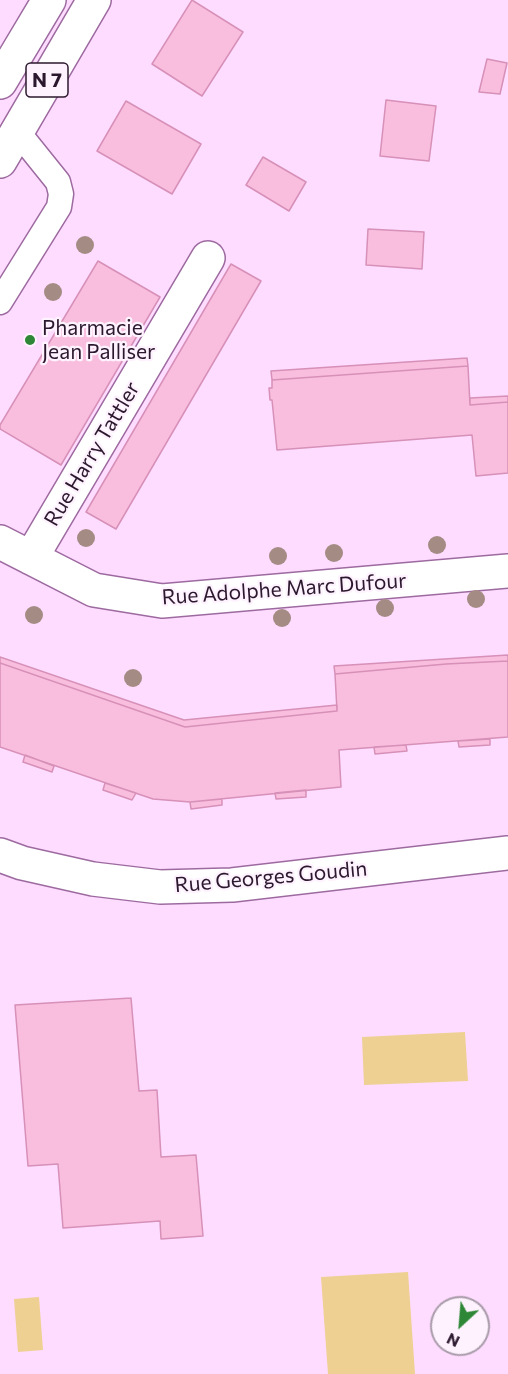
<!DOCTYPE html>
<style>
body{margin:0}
#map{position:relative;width:508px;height:1374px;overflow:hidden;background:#fedcff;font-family:Commissioner,sans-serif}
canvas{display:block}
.north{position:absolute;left:430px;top:1296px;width:60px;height:60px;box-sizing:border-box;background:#fdf2fd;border:2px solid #a99baa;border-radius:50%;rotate:206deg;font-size:16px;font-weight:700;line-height:24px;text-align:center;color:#2c182e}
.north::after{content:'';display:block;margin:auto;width:21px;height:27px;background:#2e8737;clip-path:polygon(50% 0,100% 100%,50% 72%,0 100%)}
</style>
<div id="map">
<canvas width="508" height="1374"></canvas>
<div class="north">N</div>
</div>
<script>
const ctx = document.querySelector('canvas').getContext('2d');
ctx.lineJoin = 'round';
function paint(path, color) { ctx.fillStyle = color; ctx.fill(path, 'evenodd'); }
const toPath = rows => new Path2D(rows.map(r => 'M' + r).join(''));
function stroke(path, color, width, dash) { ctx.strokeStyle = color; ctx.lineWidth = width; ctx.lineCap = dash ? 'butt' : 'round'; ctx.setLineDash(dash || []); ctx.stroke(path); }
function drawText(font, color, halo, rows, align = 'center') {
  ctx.font = font + ' Commissioner,sans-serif'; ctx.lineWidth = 4.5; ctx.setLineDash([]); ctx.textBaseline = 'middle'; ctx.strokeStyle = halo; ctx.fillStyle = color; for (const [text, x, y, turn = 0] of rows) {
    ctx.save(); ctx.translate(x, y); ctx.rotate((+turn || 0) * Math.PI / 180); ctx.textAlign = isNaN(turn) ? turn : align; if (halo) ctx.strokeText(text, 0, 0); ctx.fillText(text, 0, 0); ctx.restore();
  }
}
const green = toPath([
 [465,1032,468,1081,364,1085,362,1037],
 [408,1272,415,1374,328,1374,321,1277],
 [39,1297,43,1350,18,1352,14,1299]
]);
const building = toPath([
 [192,0,243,32,202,96,152,64,192,0],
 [487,59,507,63,500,94,479,92,487,59],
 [386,100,436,106,429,161,380,156,386,100],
 [126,101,201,144,172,194,97,151,126,101],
 [263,157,306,182,289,211,246,185,263,157],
 [368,229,424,232,422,269,366,265,368,229],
 [98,261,160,297,61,465,0,429,0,425,98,261],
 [231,264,261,281,116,529,86,512,231,264],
 [467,358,468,366,272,380,271,371,467,358],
 [468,366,470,405,508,402,508,473,476,476,472,435,277,450,272,400,270,400,269,388,272,388,272,380,468,366],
 [508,396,508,402,470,405,470,398,508,396],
 [508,655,508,661,446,664,335,674,334,666,508,655],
 [0,657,184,720,337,705,337,711,185,727,0,663,0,657],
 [508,661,508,737,339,750,341,787,190,802,153,799,0,747,0,663,185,727,337,711,335,674,446,664,508,661],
 [490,739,490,745,459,747,458,741,490,739],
 [406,745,407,751,375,754,374,747,406,745],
 [25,755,54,766,52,772,23,762,25,755],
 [105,783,136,793,132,800,103,790,105,783],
 [306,790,306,797,276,799,275,793,306,790],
 [222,799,222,805,191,809,190,802,222,799],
 [131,998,139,1091,157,1090,161,1157,196,1155,203,1236,161,1239,160,1221,63,1228,58,1164,28,1166,15,1005,131,998]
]);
const lane = toPath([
 [0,302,59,207,61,194,58,182,17,131]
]);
const street = toPath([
 [0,542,94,590,162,601,508,571],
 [31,558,208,258],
 [0,855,22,863,93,879,160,887,232,885,508,853]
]);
const primary = toPath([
 [0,82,49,0],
 [0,161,94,0]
]);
const trees = [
 [85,245],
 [53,292],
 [86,538],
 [437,545],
 [334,553],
 [278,556],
 [476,599],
 [385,608],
 [34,615],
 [282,618],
 [133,678]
];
const markers = [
 [30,340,6,"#2e8737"]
];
const shields = [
 [47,80,42]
];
const shieldNames = [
 ["N 7",47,80]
];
const poiNames = [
 ["Pharmacie",42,328],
 ["Jean Palliser",42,352]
];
const streetNames = [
 ["Rue Harry Tattler",92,454,-59],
 ["Rue Adolphe Marc Dufour",284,589,-4],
 ["Rue Georges Goudin",271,877,-5]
];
paint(green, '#eed093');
paint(building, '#f9bede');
stroke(building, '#d790b8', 1.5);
stroke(lane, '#9d6aa0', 27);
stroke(street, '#9d6aa0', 36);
stroke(primary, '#9d6aa0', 36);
stroke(lane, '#fff', 24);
stroke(street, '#fff', 33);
stroke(primary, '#fff', 33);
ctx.fillStyle = '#a48b84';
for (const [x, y] of trees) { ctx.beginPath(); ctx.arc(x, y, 9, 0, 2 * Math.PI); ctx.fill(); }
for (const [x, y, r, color] of markers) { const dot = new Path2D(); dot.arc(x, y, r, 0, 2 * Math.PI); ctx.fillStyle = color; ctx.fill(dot); stroke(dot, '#fdf2fd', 2); }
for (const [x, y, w] of shields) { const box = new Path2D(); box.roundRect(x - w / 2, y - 17, w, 34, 4.5); ctx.fillStyle = '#fdf2fd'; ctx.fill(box); stroke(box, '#2c182e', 1.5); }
drawText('bold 20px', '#2c182e', null, shieldNames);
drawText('21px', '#2c182e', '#fdf2fd', poiNames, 'left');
drawText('21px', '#2c182e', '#fdf2fd', streetNames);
</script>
